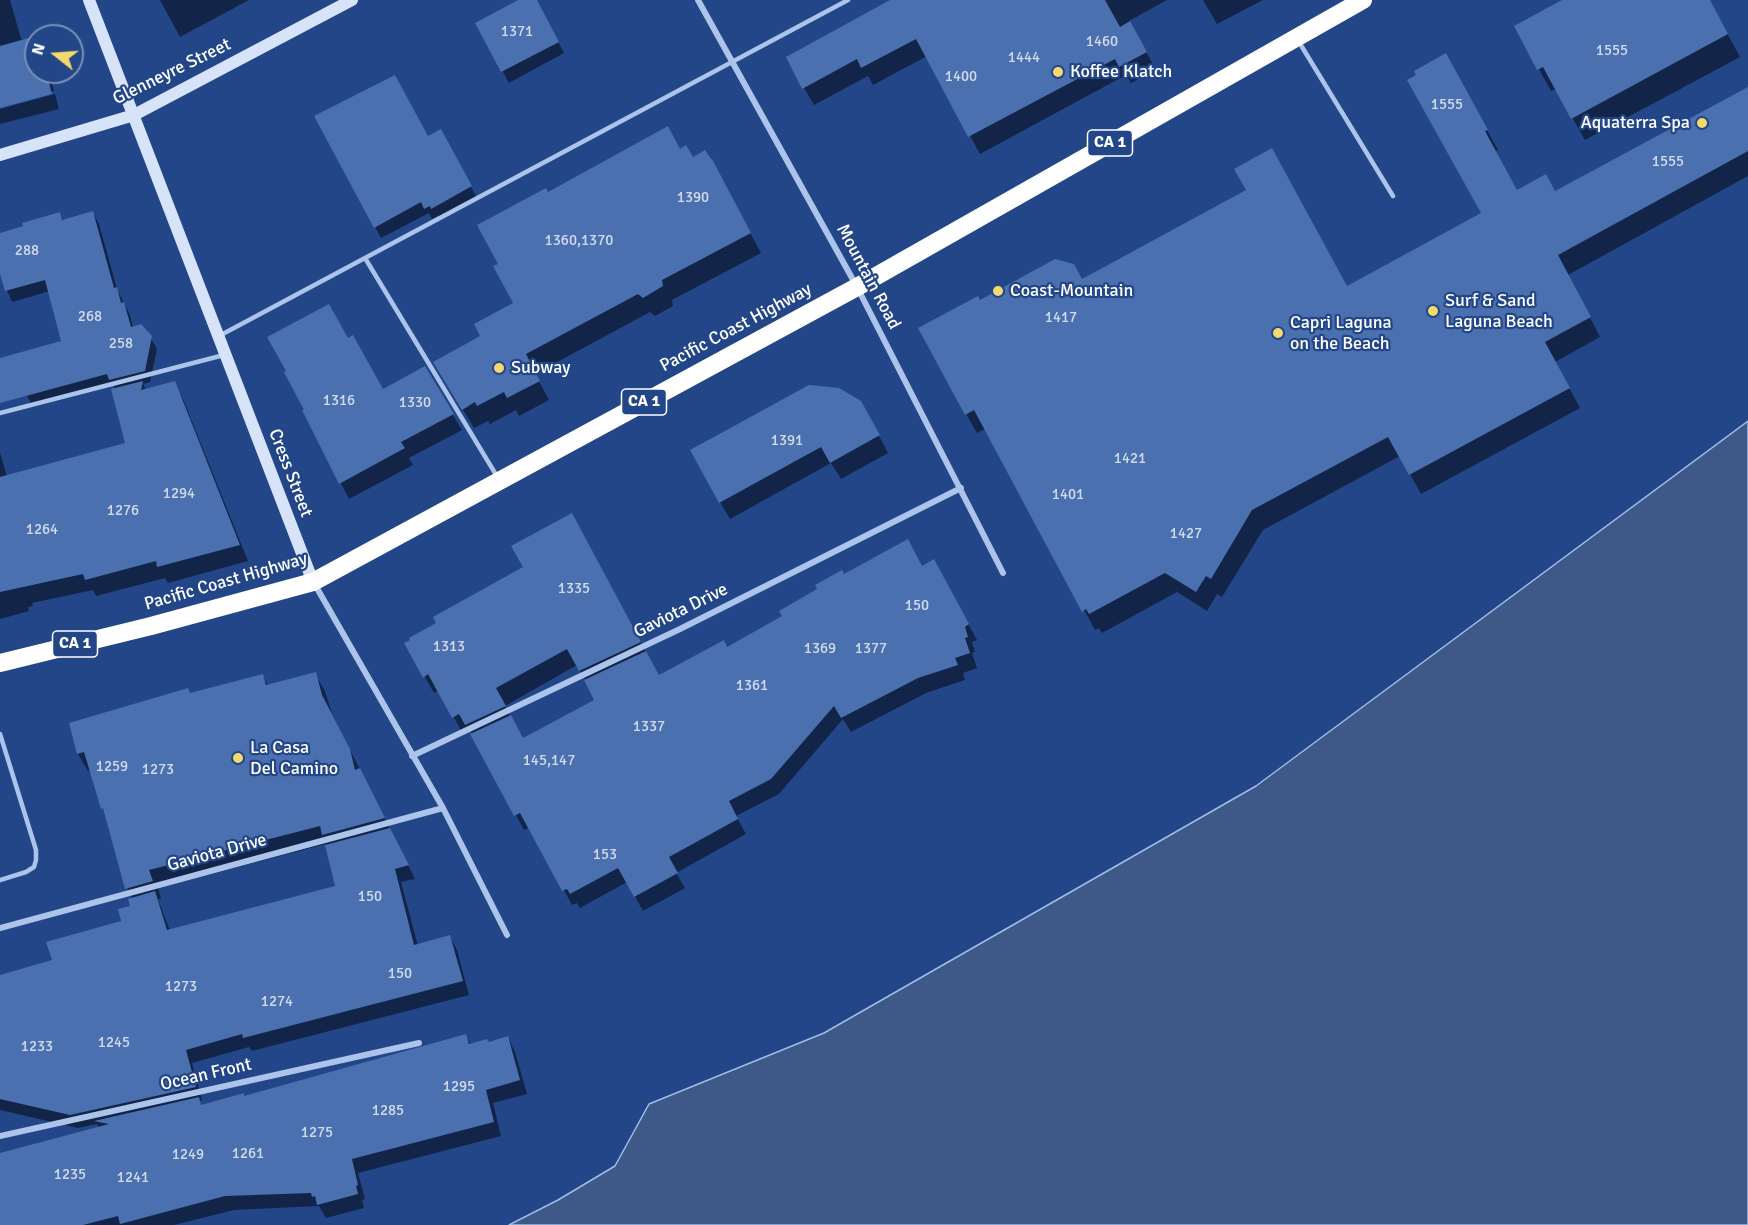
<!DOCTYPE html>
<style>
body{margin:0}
#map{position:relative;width:1748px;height:1225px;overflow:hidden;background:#224687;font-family:Signika,sans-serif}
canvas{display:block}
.north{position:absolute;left:24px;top:24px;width:60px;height:60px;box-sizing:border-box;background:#224687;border:2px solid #7a90b7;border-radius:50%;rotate:287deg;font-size:16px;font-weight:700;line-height:24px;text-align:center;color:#fff}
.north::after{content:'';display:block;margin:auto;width:21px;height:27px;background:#f6d96e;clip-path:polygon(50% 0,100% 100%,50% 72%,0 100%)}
</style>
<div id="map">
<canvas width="1748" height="1225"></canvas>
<div class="north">N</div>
</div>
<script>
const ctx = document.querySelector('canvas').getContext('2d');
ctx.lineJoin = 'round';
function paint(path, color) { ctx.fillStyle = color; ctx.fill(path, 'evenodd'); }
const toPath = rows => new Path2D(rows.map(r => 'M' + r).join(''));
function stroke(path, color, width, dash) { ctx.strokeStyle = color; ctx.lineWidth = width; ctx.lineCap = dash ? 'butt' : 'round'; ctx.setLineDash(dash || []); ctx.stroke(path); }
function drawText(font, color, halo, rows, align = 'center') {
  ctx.font = font + ' Signika,sans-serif'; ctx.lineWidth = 4.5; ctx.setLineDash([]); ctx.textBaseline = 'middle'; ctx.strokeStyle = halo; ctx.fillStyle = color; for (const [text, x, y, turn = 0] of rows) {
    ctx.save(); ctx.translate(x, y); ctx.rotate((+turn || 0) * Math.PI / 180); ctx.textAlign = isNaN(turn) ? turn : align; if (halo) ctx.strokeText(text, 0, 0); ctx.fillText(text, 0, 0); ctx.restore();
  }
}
const water = toPath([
 [1748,421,1748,1225,509,1225,558,1200,615,1166,649,1104,824,1033,1256,786,1748,421]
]);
const shadow = toPath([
 [0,0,10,0,22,42,36,72,49,72,54,91,0,106],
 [160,0,249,0,180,37],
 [530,0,533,0,545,17,564,53,509,83,477,24],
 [895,0,1167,0,1129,21,1156,70,1131,83,1126,75,980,154,927,56,873,85,868,76,814,105,804,88],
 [1203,0,1263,0,1217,24],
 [1565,0,1709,0,1740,57,1585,140,1556,89,1551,91,1516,27],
 [1457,75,1498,150,1495,151,1517,192,1555,193,1748,90,1748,176,1568,275,1600,337,1555,362,1580,408,1421,494,1400,456,1263,530,1222,597,1217,594,1207,611,1177,592,1102,633,1099,628,1095,630,985,429,977,433,966,414,980,302,1082,281,1347,287,1483,213],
 [55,94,59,109,0,124,0,109],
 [441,131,477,198,439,219,437,216,432,219,429,213,381,238,375,227,428,137],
 [680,151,722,180,761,253,672,300,673,306,655,316,650,312,535,374,549,400,519,416,516,410,490,424,488,421,474,428,446,381,482,337,515,303,500,264,547,194],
 [93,213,99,224,117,289,130,315,133,328,150,337,157,349,150,382,143,384,146,390,174,382,183,399,248,561,168,583,165,578,96,596,93,590,32,603,33,606,28,607,29,611,0,619,0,452,7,477,127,444,114,385,33,407,27,396,16,355,63,342,50,291,12,302,0,274,0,234,59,214,64,221],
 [348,340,382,390,424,368,462,430,409,458,413,465,349,499,304,411],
 [870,419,888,453,841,479,831,463,730,519,720,502],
 [581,532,659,676,727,648,784,617,844,576,922,568,942,576,977,640,972,642,975,652,972,653,977,668,963,673,965,680,926,693,851,732,843,719,779,794,736,816,746,834,676,873,685,888,643,911,627,882,580,908,577,903,572,905,530,827,524,830,470,730,463,734,439,690,434,693,406,644],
 [577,665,596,700,523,740,505,706],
 [315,674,325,691,332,714,415,879,401,882,418,946,450,937,457,950,469,995,252,1051,249,1047,192,1063,202,1100,199,1101,202,1107,244,1097,466,1036,471,1045,489,1044,508,1038,515,1052,527,1094,493,1103,501,1136,358,1173,365,1199,362,1200,364,1208,326,1218,319,1206,234,1210,174,1225,0,1225,0,1155,100,1128,97,1124,78,1128,0,1110,0,977,53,961,123,922,132,907,133,899,127,888,106,815,91,770,88,771,78,754,70,724,262,676,269,686],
 [326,844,337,887,170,931,158,899,161,899,158,888]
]);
const building = toPath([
 [518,0,537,0,559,42,501,72,475,23],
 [890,0,1105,0,1120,27,1130,21,1147,52,1119,67,1115,59,968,137,916,39,861,68,857,59,802,89,786,57],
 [1562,0,1710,0,1728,34,1571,119,1543,67,1537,70,1514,26],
 [36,36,36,72,46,72,52,94,0,108,0,46],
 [1446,53,1488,130,1485,131,1517,190,1546,174,1555,191,1748,87,1748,151,1558,255,1591,317,1545,342,1570,388,1409,475,1388,437,1252,510,1211,579,1206,576,1196,592,1165,573,1089,614,1086,609,1082,612,974,410,965,415,918,328,978,296,980,300,1055,259,1074,264,1082,279,1246,190,1234,169,1272,148,1347,286,1481,213,1407,80,1416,75,1414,71],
 [395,75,428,136,441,129,472,186,431,209,430,206,424,209,421,202,374,228,314,116],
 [668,126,680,149,686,145,693,157,705,150,711,159,712,159,751,233,662,280,663,286,643,298,638,294,526,354,540,381,507,398,504,392,477,406,475,402,462,410,433,362,480,336,474,324,513,303,493,266,498,264,477,225,546,188,548,192],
 [93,211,114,288,117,287,121,303,124,302,131,327,141,324,152,336,145,371,109,380,107,374,0,403,0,358,61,341,45,280,5,291,0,274,0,233,23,226,22,223,60,212,62,220],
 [329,304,348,338,353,335,383,389,425,366,454,414,401,442,405,448,339,484,302,410,304,410,284,372,286,371,267,337],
 [143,381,141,390,175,381,240,545,157,567,156,561,85,580,83,574,0,592,0,477,125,443,111,389],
 [809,385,839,388,861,401,880,435,830,463,821,447,719,503,690,450],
 [572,513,641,642,579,671,567,649,496,688,506,706,465,725,459,714,452,718,428,674,423,678,404,643,410,640,409,638,436,623,433,617,523,567,511,546],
 [908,539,922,566,934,559,961,609,969,624,965,627,968,637,965,638,970,653,955,658,958,665,918,678,841,718,834,706,771,779,729,801,738,819,669,857,678,873,634,897,618,868,570,894,567,889,562,891,520,813,514,816,470,734,511,715,523,738,594,700,584,680,646,651,659,675,724,640,727,647,782,616,779,611,817,589,815,585,842,570,844,574],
 [316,672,322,695,350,749,355,770,360,768,385,818,322,835,320,826,149,870,153,881,125,889,103,808,101,809,84,752,77,754,69,723,188,688,190,693,263,674,266,685],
 [390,828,409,865,395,869,414,945,450,935,463,981,243,1038,242,1034,186,1050,196,1087,70,1115,0,1099,0,975,52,960,46,942,121,921,118,909,130,906,128,899,155,891,167,930,335,886,325,845],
 [466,1034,469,1044,487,1039,489,1042,508,1036,520,1080,486,1090,494,1122,352,1159,358,1185,356,1186,358,1194,317,1205,315,1196,312,1197,311,1193,225,1196,120,1224,118,1216,83,1225,0,1225,0,1153,109,1124,94,1121,199,1097,201,1105,244,1093,244,1096]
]);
const lane = toPath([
 [1299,42,1393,196],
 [365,258,498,478],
 [219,336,848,0],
 [0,413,224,355],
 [0,734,36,850,36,860,34,867,26,872,0,880]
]);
const street = toPath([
 [698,0,857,287,1003,573],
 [314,583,443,808,507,935],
 [412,756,680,629,961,488],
 [0,928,443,808],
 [0,1136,419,1043]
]);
const secondary = toPath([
 [89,0,313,582],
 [0,155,134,115,352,0]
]);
const highway = toPath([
 [0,663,151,626,313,582,857,287,1363,0]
]);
const markers = [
 [1058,72,6,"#f6d96e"],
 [1702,123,6,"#f6d96e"],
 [998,291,6,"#f6d96e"],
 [1433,311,6,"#f6d96e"],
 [1278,333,6,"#f6d96e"],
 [499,368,6,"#f6d96e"],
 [238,758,6,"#f6d96e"]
];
const numberNames = [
 ["1371",517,32],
 ["1460",1102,42],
 ["1555",1612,51],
 ["1444",1024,58],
 ["1400",961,77],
 ["1555",1447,105],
 ["1555",1668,162],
 ["1390",693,198],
 ["1360,1370",579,241],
 ["288",27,251],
 ["268",90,317],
 ["1417",1061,318],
 ["258",121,344],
 ["1316",339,401],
 ["1330",415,403],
 ["1391",787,441],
 ["1421",1130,459],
 ["1294",179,494],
 ["1401",1068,495],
 ["1276",123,511],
 ["1264",42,530],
 ["1427",1186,534],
 ["1335",574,589],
 ["150",917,606],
 ["1313",449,647],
 ["1369",820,649],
 ["1377",871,649],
 ["1361",752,686],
 ["1337",649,727],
 ["145,147",549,761],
 ["1259",112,767],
 ["1273",158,770],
 ["153",605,855],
 ["150",370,897],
 ["150",400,974],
 ["1273",181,987],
 ["1274",277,1002],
 ["1245",114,1043],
 ["1233",37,1047],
 ["1295",459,1087],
 ["1285",388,1111],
 ["1275",317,1133],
 ["1261",248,1154],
 ["1249",188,1155],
 ["1235",70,1175],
 ["1241",133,1178]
];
const shields = [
 [1110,143,45],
 [644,402,45],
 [75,644,45]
];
const shieldNames = [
 ["CA 1",1110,143],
 ["CA 1",644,402],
 ["CA 1",75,644]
];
const streetNames = [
 ["Glenneyre Street",172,72,-26],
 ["Mountain Road",868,277,62],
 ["Pacific Coast Highway",736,328,-28],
 ["Cress Street",290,473,69],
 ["Pacific Coast Highway",226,582,-16],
 ["Gaviota Drive",681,611,-26],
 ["Gaviota Drive",217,853,-15],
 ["Ocean Front",206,1075,-13]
];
const poiNames = [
 ["Koffee Klatch",1070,72],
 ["Aquaterra Spa",1690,123,"right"],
 ["Coast-Mountain",1010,291],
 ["Surf & Sand",1445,301],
 ["Laguna Beach",1445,322],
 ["Capri Laguna",1290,323],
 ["on the Beach",1290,344],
 ["Subway",511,368],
 ["La Casa",250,748],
 ["Del Camino",250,769]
];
paint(water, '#3e5887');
stroke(water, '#a0bdeb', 1.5);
paint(shadow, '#0007');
paint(building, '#4b70af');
stroke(lane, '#acc3ea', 4.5);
stroke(street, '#acc3ea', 6);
stroke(secondary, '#d7e3f8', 12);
stroke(highway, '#fff', 18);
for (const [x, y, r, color] of markers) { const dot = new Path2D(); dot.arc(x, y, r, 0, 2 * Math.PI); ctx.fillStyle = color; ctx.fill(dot); stroke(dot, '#224687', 2); }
drawText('15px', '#d2dbeb', null, numberNames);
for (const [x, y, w] of shields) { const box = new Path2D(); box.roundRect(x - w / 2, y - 13, w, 26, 4.5); ctx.fillStyle = '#224687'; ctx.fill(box); stroke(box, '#fff', 1.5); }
drawText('bold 16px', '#fff', null, shieldNames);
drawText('18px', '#fff', '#224687', streetNames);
drawText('18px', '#fff', '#224687', poiNames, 'left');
</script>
